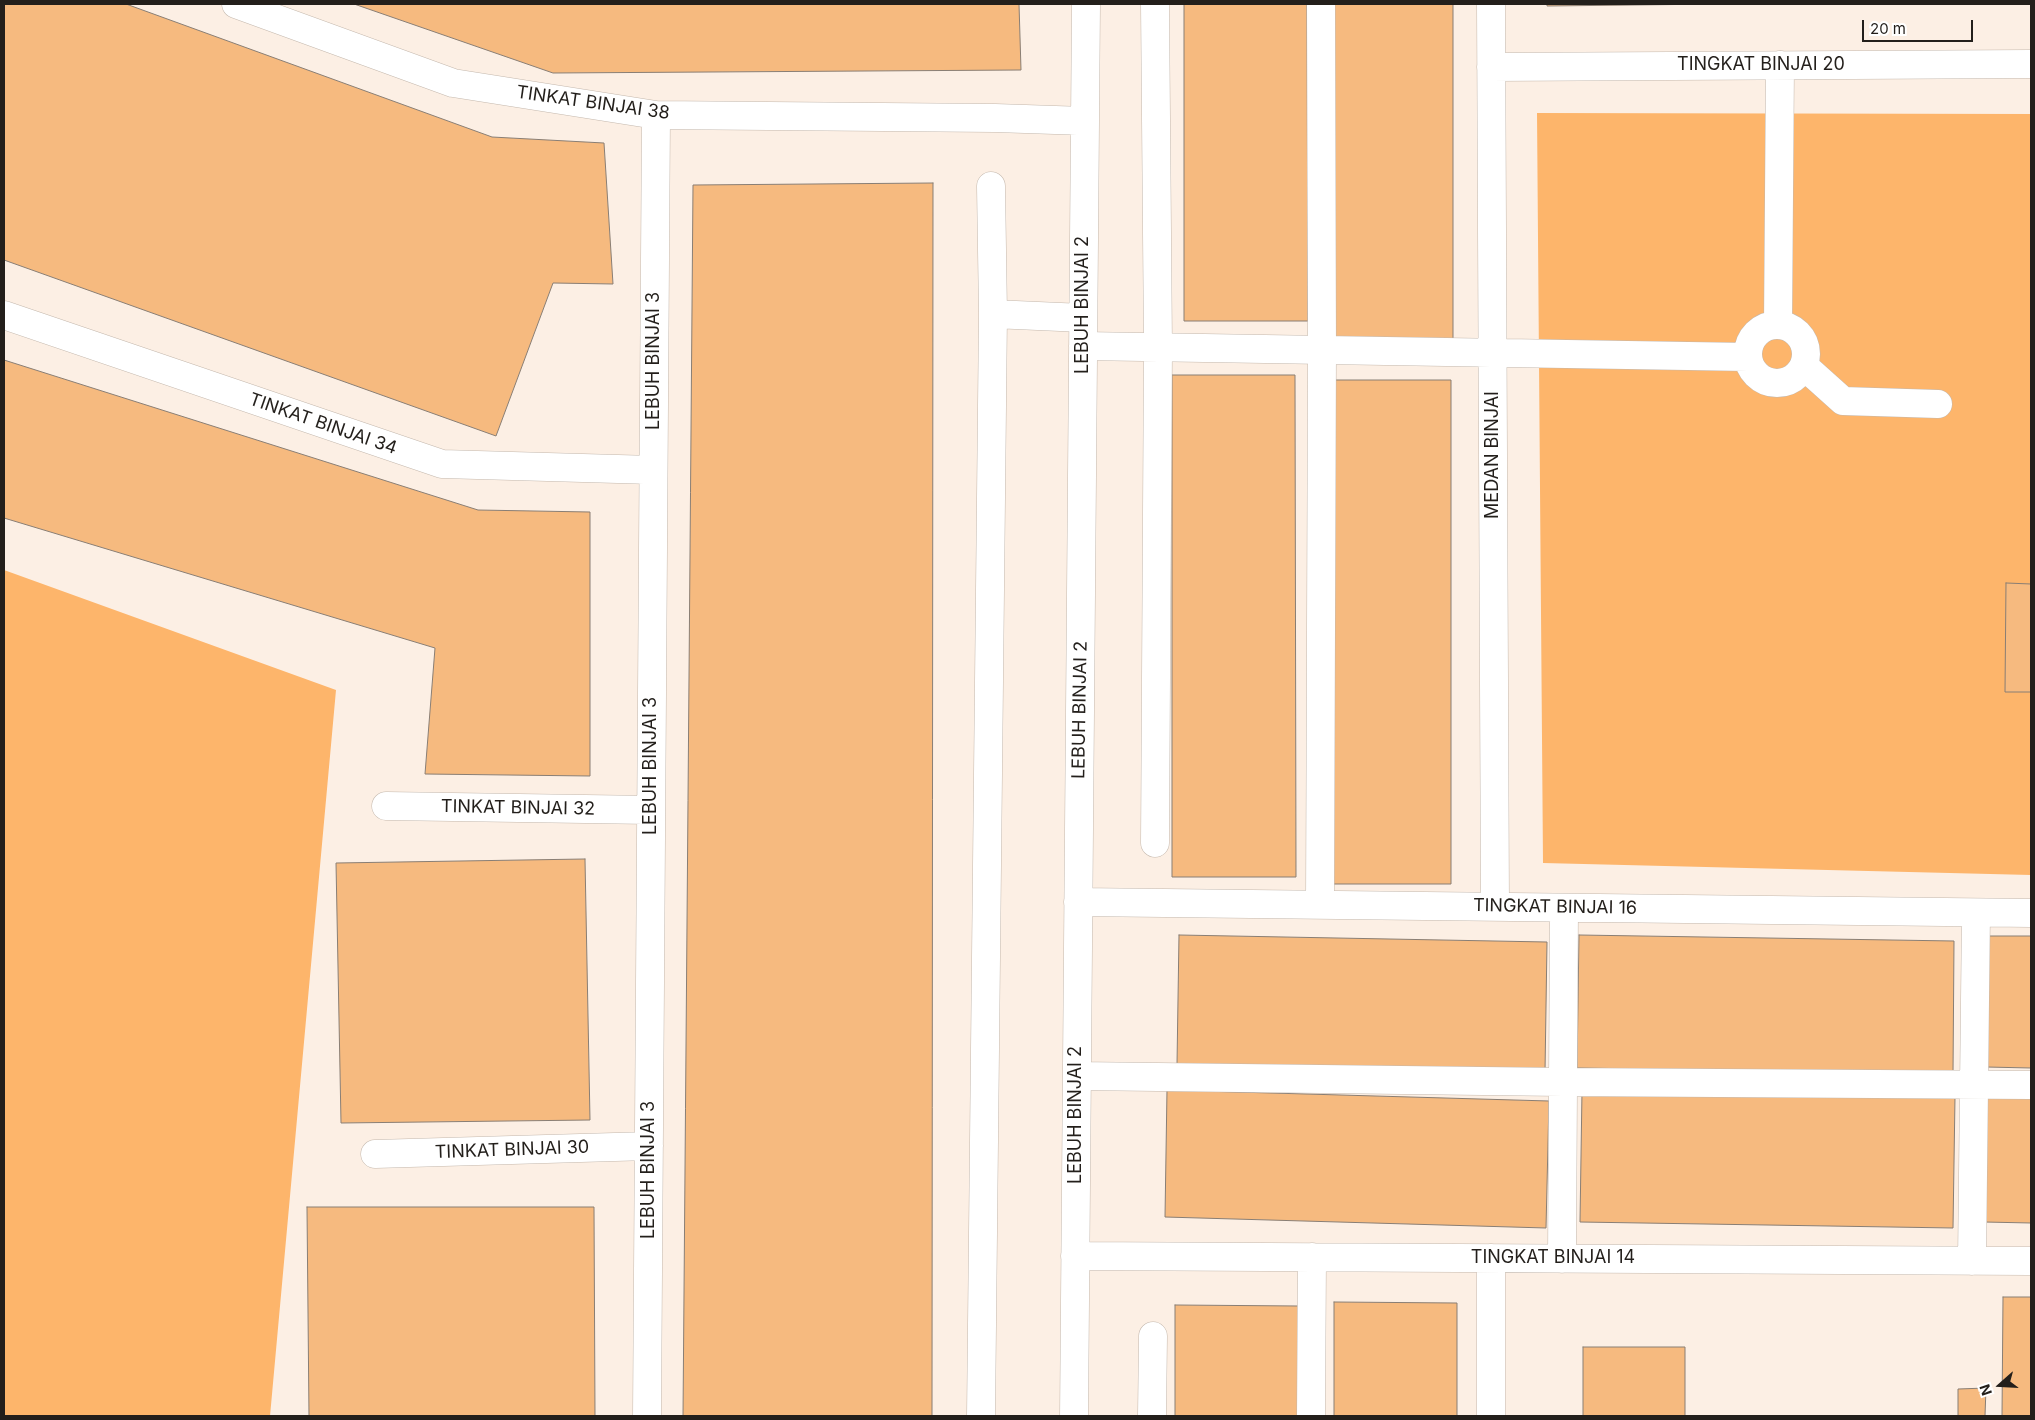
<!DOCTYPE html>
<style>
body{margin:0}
#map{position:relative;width:2035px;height:1420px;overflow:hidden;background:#fcefe4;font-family:Inter,sans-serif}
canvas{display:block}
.frame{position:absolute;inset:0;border:5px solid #231f1b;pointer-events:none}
.north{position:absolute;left:1975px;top:1360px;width:50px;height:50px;-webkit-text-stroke:4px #fff;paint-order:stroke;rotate:251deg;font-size:14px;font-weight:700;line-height:20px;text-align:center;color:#231f1b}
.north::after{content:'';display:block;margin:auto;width:18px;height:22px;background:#231f1b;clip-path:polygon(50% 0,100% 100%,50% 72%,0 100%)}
.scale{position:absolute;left:1862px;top:20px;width:111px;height:22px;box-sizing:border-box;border:2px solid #231f1b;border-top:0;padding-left:6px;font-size:15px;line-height:18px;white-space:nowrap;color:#231f1b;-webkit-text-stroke:4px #fff;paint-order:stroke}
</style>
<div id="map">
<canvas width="2035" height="1420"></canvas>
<div class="frame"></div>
<div class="north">N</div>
<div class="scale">20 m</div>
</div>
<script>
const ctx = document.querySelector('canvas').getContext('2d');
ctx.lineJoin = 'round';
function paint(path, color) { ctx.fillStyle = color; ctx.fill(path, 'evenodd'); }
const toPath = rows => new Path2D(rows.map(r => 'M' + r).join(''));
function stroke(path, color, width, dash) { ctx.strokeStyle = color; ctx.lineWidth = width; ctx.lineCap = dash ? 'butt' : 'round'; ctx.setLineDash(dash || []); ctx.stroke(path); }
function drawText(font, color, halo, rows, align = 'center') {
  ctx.font = font + ' Inter,sans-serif'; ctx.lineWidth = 4.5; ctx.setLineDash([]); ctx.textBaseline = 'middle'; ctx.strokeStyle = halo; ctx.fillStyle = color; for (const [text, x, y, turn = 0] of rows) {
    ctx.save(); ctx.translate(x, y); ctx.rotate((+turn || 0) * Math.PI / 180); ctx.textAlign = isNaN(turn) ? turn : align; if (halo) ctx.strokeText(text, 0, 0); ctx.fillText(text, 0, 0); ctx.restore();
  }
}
const green = toPath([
 [1537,113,2031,114,2031,875,1543,863],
 [4,570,336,690,270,1416,4,1416]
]);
const building = toPath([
 [4,4,126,4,492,137,604,143,613,284,553,283,496,436,4,260,4,4],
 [354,4,1019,4,1021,70,553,73,354,4],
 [1184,4,1307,4,1308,321,1184,321,1184,4],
 [1329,4,1453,4,1453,339,1330,338,1329,4],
 [1547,4,1718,4,1547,6,1547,4],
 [933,183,932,1416,683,1416,693,185,933,183],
 [4,360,478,510,590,512,590,776,425,774,435,648,4,518,4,360],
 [1172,375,1295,375,1296,877,1172,877,1172,375],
 [1327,380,1451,380,1451,884,1328,884,1327,380],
 [2006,583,2031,584,2031,692,2005,692,2006,583],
 [585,859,590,1120,341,1123,336,863,585,859],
 [1179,935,1547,942,1545,1072,1177,1064,1179,935],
 [1579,935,1954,941,1953,1074,1577,1068,1579,935],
 [1988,936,2031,936,2031,1068,1986,1067,1988,936],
 [1167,1090,1549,1101,1546,1228,1165,1217,1167,1090],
 [1582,1091,1955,1097,1953,1228,1580,1222,1582,1091],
 [1986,1096,2031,1097,2031,1223,1984,1222,1986,1096],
 [307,1207,594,1207,595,1416,309,1416,307,1207],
 [2003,1297,2031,1297,2031,1416,2002,1416,2003,1297],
 [1334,1302,1457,1303,1457,1416,1334,1416,1334,1302],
 [1175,1305,1299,1306,1298,1416,1175,1416,1175,1305],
 [1583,1347,1685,1347,1685,1416,1583,1416,1583,1347],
 [1986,1388,1985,1416,1958,1416,1958,1389,1986,1388]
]);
const minor = toPath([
 [236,4,453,83,656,115,995,118,1085,121],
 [1491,4,1495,907],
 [1491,67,2031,64],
 [993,314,1083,318],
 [4,315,442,464,653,470],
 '1748 354a29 29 0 1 1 58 0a29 29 0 1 1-58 0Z',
 [1778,325,1780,65],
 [1083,346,1748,357],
 [1804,366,1843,401,1938,404],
 [386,806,651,810],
 [1155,843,1158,347,1155,4],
 [1078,902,2031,913],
 [1320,904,1322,350,1321,4],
 [1077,1076,1563,1082,2031,1085],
 [375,1154,649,1146],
 [1075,1256,2031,1261],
 [1491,1258,1491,1416],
 [1562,1259,1564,908],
 [1972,1261,1976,913],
 [647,1416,656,115],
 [981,1416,993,314,991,186],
 [1074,1416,1086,4],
 [1152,1416,1153,1336],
 [1311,1416,1312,1257]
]);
const streetNames = [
 ["TINGKAT BINJAI 20",1761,65],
 ["TINKAT BINJAI 38",593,103,8],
 ["LEBUH BINJAI 2",1083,305,-90],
 ["LEBUH BINJAI 3",654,361,-90],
 ["TINKAT BINJAI 34",323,424,19],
 ["MEDAN BINJAI",1493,455,-90],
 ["LEBUH BINJAI 2",1080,710,-89],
 ["LEBUH BINJAI 3",651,766,-90],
 ["TINKAT BINJAI 32",518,808,1],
 ["TINGKAT BINJAI 16",1555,907,1],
 ["LEBUH BINJAI 2",1076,1115,-90],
 ["TINKAT BINJAI 30",512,1150,-2],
 ["LEBUH BINJAI 3",649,1170,-90],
 ["TINGKAT BINJAI 14",1553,1258]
];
paint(green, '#fdb56b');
paint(building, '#f6ba7f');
stroke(building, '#897e74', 1);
stroke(minor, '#c4b8ad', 29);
stroke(minor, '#fff', 28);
drawText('18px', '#231f1b', '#fff', streetNames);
</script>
